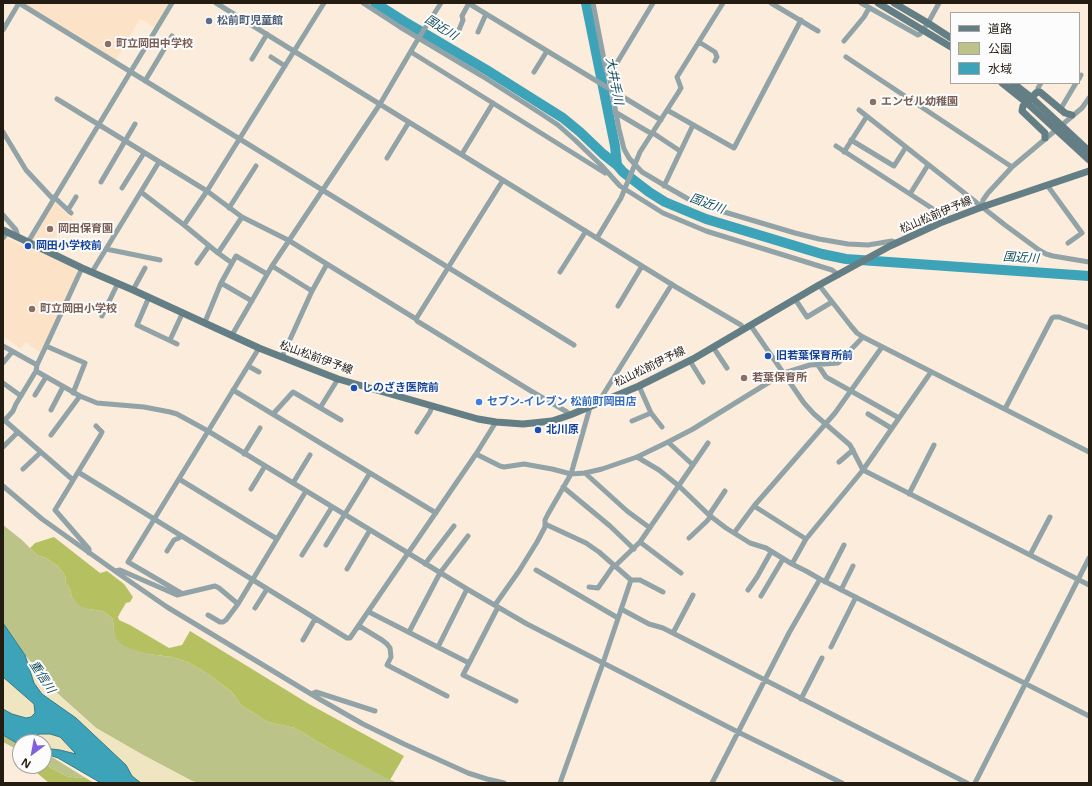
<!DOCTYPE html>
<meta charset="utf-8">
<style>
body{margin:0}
#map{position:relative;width:1092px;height:786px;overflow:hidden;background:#fbecdb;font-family:"Noto Sans","Noto Sans JP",sans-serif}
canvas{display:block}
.frame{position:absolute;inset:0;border:4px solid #241b11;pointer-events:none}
.legend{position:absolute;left:950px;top:12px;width:130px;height:72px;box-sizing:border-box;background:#fcfcfc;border:1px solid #a6a29e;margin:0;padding:5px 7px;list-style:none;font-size:12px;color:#241b11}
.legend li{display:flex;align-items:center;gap:8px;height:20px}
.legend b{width:20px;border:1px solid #a6a29e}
.north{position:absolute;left:12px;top:734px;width:40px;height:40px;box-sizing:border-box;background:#fcfcfc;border:1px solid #a6a29e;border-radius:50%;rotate:212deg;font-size:11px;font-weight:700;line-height:16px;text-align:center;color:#241b11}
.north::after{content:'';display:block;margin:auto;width:14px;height:18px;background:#8161dc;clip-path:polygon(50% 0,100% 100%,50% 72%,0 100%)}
</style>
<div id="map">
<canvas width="1092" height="786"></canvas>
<div class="frame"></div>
<ul class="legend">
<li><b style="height:5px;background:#647e85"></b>道路</li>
<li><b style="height:11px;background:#bbc389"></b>公園</li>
<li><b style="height:11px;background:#3da3b9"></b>水域</li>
</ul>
<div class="north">N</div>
</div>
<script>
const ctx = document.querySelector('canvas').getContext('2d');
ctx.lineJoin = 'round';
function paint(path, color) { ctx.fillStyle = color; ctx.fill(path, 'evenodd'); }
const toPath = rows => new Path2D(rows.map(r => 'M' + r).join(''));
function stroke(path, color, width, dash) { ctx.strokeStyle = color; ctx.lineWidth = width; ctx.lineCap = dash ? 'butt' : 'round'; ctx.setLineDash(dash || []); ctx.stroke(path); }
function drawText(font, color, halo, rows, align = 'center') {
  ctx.font = font + ' "Noto Sans","Noto Sans JP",sans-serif'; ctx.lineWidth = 4; ctx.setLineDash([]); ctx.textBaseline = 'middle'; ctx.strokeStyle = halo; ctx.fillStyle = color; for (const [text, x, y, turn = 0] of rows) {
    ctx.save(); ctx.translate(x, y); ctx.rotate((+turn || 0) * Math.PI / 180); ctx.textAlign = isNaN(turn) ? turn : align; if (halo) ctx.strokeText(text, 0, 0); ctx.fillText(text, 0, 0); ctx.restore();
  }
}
const built = toPath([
 [23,3,171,3,156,28,140,19,116,60],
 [54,201,73,220,45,246,32,240],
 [7,238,31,250,35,249,77,270,74,282,41,353,25,342,21,349,3,336,3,241]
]);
const green = toPath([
 [3,525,22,540,37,555,46,558,58,566,65,575,66,583,70,589,72,597,88,609,103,611,112,618,113,621,114,630,148,654,172,657,188,662,211,676,232,692,241,705,268,722,295,728,323,745,397,783,199,783,192,781,143,755,96,728,57,693,25,655,3,623],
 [3,735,20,745,20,751,3,742],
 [44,753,49,755,84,777,79,778,66,776,44,764]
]);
const forest = toPath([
 [54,537,100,573,107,571,124,584,133,597,130,602,126,603,120,613,118,617,119,620,130,625,169,648,182,645,190,631,309,704,404,756,390,780,323,745,295,728,268,722,241,705,232,692,211,676,188,662,172,657,148,654,124,646,116,638,114,630,113,621,112,618,103,611,88,609,80,606,72,597,70,589,66,583,65,575,58,566,46,558,37,555,30,548,35,543],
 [44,764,66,776,79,778,84,777,94,783,49,783,37,773,34,766,44,766]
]);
const sand = toPath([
 [25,655,57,693,96,728,143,755,192,781,199,783,141,783,132,776,126,765,60,706,43,694,34,683],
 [3,677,35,704,35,713,31,717,26,718,12,714,3,709],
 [39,734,50,734,60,737,77,754,60,750,44,748,44,742,25,742,27,739,34,738]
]);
const water = toPath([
 [3,623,25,655,34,683,42,694,76,718,126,765,132,776,141,783,101,783,58,758,44,753,44,748,60,750,76,754,60,737,50,734,39,734,34,738,27,739,26,741,26,742,20,742,20,745,3,735,3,709,12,714,26,718,31,717,35,713,34,704,3,677,3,623]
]);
const river = toPath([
 [375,3,405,22,485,69,563,118,580,132,603,154,617,165,623,172,649,192,665,202,706,219,822,254,846,259,1089,276],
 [586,3,615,146,617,165]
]);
const street = toPath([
 [19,3,574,345],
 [216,3,676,287,741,325,744,329],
 [363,3,400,27,482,76,540,113,558,125,575,140,602,166,620,186,663,213,706,231,832,270,839,275],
 [468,3,661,120],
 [593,3,606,70,609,76],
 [653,3,609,76,619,129,624,149,629,158,642,172,669,188,690,200,721,211,795,233,819,239,848,244,868,245,892,241,897,243],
 [771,3,818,31],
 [861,3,918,35,920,34,928,23,939,3],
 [3,30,19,3],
 [459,30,463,20,462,16,469,3],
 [478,32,486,14],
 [844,41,864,17,869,8],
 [699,42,715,52,717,57,715,61],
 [411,52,605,173],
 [271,57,285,66],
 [846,57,1012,167],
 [252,59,267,34],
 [534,72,547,51],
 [1079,79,1081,75],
 [145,81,172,36],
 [1038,92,1038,88,1041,83],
 [57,99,207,191,242,217,288,240,416,319,417,321,531,391,567,412,570,415],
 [667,110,734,148,801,20],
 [859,110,1005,225,1039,250,1046,254,1053,256,1089,262],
 [1060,110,1076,83],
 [615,112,652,134],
 [3,132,26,170,53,199],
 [653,133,680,151],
 [851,140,894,166,906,147],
 [836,146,950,220],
 [844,152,867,116],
 [462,154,493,103],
 [387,158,409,122],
 [101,182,135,124],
 [1047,185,1082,233,1068,243],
 [664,186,693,125],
 [122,188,144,153],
 [141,192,184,225,218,253,232,263],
 [910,194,928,165],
 [54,197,71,213],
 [982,207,983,200,988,193,1012,167,1082,108,1089,98],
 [229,208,256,166],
 [68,210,76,197],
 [3,215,16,230,18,237],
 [184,225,207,191,324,3],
 [3,238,8,232],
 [597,238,621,198,640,152,678,93,681,88,677,77,723,3],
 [28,242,172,3],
 [106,249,160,260],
 [218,253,242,217],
 [197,263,209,246],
 [272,266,312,291],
 [92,272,159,162],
 [560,272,586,231],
 [221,283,252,301],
 [819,285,851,326,857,333,863,337,1089,452],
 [133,290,145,268],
 [149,297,137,325,177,344],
 [795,299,807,317,832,302],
 [91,306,104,312],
 [618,306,642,266],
 [102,316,118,283],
 [416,319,503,180],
 [205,322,221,283,236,256,267,274],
 [751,326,804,403,814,414,850,445,863,470,1089,585],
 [232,335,272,266,380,104,418,39,441,3],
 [170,340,183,312],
 [3,346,37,365],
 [46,346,85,363,73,393],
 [713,347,727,368],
 [282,357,312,291,327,264],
 [690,361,703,382],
 [3,363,12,352],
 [818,365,826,377,899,418],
 [248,366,259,372],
 [36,371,80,396,97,403,144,407,170,412,177,414,208,431,467,589,527,624,738,732,842,783],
 [3,383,21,396],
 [639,386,651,413,662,427],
 [233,390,436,513],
 [35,395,46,377],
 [601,403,601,398,672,284],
 [320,408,338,379],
 [1005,409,1052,318,1054,317,1059,317,1089,328],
 [51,410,63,387],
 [273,414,293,392,341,420],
 [868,414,891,428],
 [3,419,73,480],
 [5,420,13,411,16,404,36,371,37,365,46,346,82,268],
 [632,421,651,413],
 [417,432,430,412,432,406],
 [51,435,80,396],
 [668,442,693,465],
 [3,447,18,432],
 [244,454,260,428],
 [476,454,500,466,504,467,524,464,552,469,571,474,585,473,602,469,637,457,668,442,693,429,784,373,810,365,838,363,863,337],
 [637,457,659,470,679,486,709,515,726,528,750,543,766,548,792,564,806,571,820,579,1089,716],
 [839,462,853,450],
 [23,469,41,452],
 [78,472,347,638,350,638,476,454,496,422],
 [585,473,627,511,650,528],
 [179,479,277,539],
 [293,483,310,455],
 [3,486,42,519,122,576,167,607,321,700,363,724,404,744,468,773,487,779,504,783],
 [563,487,610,526,634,549],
 [251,489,265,466],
 [909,494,934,445],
 [754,506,806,539],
 [709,515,725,491],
 [545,524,586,543,599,552,631,580,603,663,560,783],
 [734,533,754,506,835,413,882,347],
 [689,538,707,521,711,516],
 [640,542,681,573],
 [326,545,370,473],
 [167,551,174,540,179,538,181,536],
 [89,553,89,549,55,510,100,436,102,432,96,426],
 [302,555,332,507],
 [1030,555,1050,517],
 [425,564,454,526],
 [792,564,806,539,863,470,931,372],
 [615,566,640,542,708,443],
 [347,569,370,530],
 [536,570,618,618],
 [115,571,120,570,177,595,215,586,219,588,238,604],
 [631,580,640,580,663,592],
 [825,582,844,545],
 [589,587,598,588,614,565],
 [748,590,757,577,771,552],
 [841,590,853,566],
 [181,593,128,562,259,348],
 [761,596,783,559],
 [495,605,519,571,537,542,545,527,545,520,548,514,571,474,589,411,589,408],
 [498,607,463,675,516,701],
 [255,608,267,589],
 [621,609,649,624,663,628,967,783],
 [369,612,469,663],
 [208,615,220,622,223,622,226,620,238,604,306,491],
 [359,626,382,640,387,644,390,648,391,657,387,665,447,696],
 [409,632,440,573,468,536],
 [673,633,693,595],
 [303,640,315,619],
 [438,647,467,589],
 [831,647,856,597],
 [311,694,316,692,375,711],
 [801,699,822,658],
 [712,783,789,633,820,579],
 [975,783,1089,558]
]);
const secondary = toPath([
 [878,3,951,47],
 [894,3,928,23,951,38],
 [1002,83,1027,103,1089,160],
 [1013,83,1032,98,1089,151],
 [1045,138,1045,133,1022,111,1023,106,1036,93,1038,92,1040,92,1065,113,1072,115],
 [3,230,82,268,133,290,259,348,302,365,338,379,478,419,496,422,523,424,552,421,570,415,639,386,693,359,819,285,890,246,940,223,982,207,1089,171]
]);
const markers = [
 [209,21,4,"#5c6f8a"],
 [108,44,4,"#8d6e63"],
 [873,102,4,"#8d6e63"],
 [50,229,4,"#8d6e63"],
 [28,246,4,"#1a4fb4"],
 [32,309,4,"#8d6e63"],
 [768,356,4,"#1a4fb4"],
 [744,378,4,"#8d6e63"],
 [354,388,4,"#1a4fb4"],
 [479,402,4,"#3f7fe0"],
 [538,430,4,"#1a4fb4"]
];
const serviceNames = [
 ["松前町児童館",217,21]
];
const educationNames = [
 ["町立岡田中学校",116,44],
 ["エンゼル幼稚園",881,102],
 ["岡田保育園",58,229],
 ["町立岡田小学校",40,309],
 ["若葉保育所",752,378]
];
const streetNames = [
 ["松山松前伊予線",936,215,-23],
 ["松山松前伊予線",316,358,20],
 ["松山松前伊予線",650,367,-26]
];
const transitNames = [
 ["岡田小学校前",36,246],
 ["旧若葉保育所前",776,356],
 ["しのざき医院前",362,388],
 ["北川原",546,430]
];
const shopNames = [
 ["セブン-イレブン 松前町岡田店",487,402]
];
const waterNames = [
 ["国近川",441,28,32],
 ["大井手川",614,81,79],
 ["国近川",707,204,20],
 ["国近川",1021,258,4],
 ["重信川",42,677,57]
];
paint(built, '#fce3c7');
paint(green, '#bbc389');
paint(forest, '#b5c161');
paint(sand, '#efe5c0');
paint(water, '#3da3b9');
stroke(water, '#367a87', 1);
stroke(river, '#3da3b9', 10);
stroke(street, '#91a3a7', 5);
stroke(secondary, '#647e85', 7);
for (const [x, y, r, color] of markers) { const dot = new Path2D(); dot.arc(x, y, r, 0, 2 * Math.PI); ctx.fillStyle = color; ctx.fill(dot); stroke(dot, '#fcfcfc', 1.5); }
drawText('bold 11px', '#4e5e75', '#fcfcfc', serviceNames, 'left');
drawText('bold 11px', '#785e54', '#fcfcfc', educationNames, 'left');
drawText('11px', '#241b11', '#fcfcfc', streetNames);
drawText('bold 11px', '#164399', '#fcfcfc', transitNames, 'left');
drawText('bold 11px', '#366cbe', '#fcfcfc', shopNames, 'left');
drawText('italic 12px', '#104b57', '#fcfcfc', waterNames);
</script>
